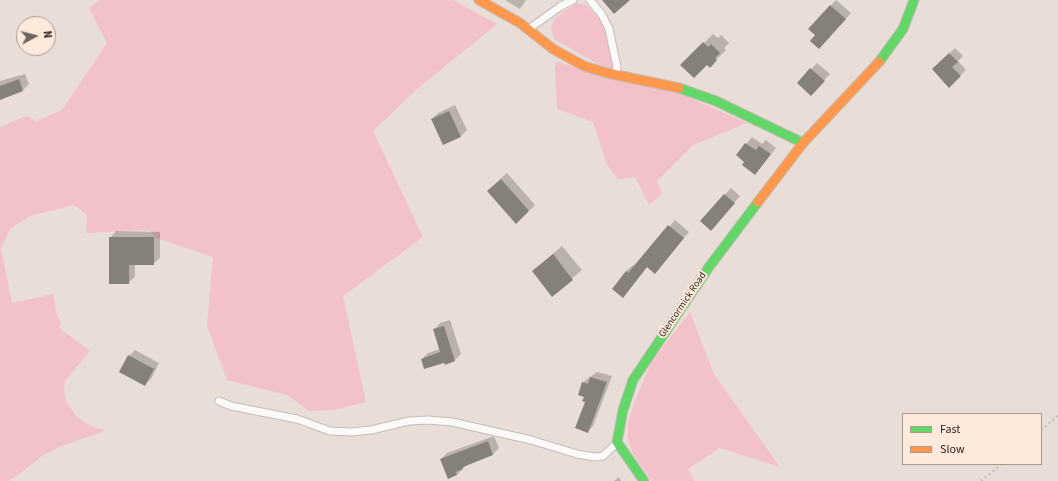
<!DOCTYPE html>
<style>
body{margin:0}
#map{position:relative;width:1058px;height:481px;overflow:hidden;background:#e9ded7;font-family:"Source Sans 3",sans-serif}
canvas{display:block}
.legend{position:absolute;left:902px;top:413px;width:140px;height:52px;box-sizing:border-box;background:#feeadc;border:1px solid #aa9b90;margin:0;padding:5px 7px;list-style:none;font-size:12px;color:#2b241f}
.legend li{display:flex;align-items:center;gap:8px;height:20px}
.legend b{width:20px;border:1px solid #aa9b90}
.north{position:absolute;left:16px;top:16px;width:40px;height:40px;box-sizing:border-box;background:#feeadc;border:1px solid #aa9b90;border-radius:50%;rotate:83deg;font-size:11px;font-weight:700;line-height:16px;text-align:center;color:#2b241f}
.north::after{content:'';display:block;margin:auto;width:14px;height:18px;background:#6e655f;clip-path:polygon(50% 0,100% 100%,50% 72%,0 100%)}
</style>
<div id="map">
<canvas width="1058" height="481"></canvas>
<ul class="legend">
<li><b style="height:5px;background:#63d668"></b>Fast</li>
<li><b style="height:5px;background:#ff974d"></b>Slow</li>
</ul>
<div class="north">N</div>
</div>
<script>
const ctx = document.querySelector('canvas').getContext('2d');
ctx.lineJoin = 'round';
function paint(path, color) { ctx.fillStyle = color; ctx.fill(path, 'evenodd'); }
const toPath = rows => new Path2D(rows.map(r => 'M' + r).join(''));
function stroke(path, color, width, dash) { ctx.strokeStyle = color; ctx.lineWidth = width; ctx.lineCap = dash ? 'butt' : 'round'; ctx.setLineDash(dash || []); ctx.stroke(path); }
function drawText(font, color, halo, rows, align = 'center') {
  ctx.font = font + ' "Source Sans 3",sans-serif'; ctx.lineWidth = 4; ctx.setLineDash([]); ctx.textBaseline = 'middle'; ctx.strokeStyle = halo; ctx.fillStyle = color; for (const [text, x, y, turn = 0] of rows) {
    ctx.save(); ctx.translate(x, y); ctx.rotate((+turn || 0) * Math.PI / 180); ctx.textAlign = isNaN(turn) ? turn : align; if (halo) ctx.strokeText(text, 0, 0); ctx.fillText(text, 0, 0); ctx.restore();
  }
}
const green = toPath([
 [100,0,453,0,497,24,416,90,373,131,423,237,343,296,366,402,334,410,309,411,287,395,227,380,207,326,213,257,156,238,150,230,86,233,87,215,74,205,30,216,11,228,1,248,12,303,53,294,57,315,61,323,59,328,90,351,65,381,64,390,66,401,76,416,87,424,105,431,59,447,42,456,17,476,8,481,0,481,0,127,26,116,37,121,62,110,107,43,89,8],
 [576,3,586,5,600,19,606,31,615,68,605,68,554,39,551,28,555,18],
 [557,62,683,95,747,123,693,145,657,181,662,194,649,205,635,177,618,179,607,165,593,122,557,109,555,67],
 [690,312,714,374,780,467,720,448,688,469,694,481,652,481,633,454,628,438,628,422,636,398,652,361]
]);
const shadow = toPath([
 [505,0,526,0,520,9],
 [836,0,851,13,825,42,810,29],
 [713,34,718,38,721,35,729,43,724,48,726,50,710,66,707,64,682,65],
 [955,48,963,56,958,61,966,70,949,86,933,69],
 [817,63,830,74,817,88,799,83],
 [25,74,29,84,22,91,0,99,0,81],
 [455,105,467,130,461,136,444,144,432,119,438,113],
 [752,137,762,144,766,140,776,148,755,174,746,162,737,155],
 [507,173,535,205,529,211,494,185],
 [731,188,740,196,717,223,701,221],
 [675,220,689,232,661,266,647,266,623,296,613,289,626,271,633,265,635,267],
 [116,231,160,232,160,258,153,264,135,264,135,277,128,283,110,238],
 [562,246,582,270,552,295,533,271],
 [450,320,461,354,455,360,422,359,428,353,440,349,434,330,440,323],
 [135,350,159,363,151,379,144,385,129,356],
 [597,372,612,376,593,426,587,432,586,401,585,397,579,395,583,382],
 [494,436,499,448,493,454,466,465,457,475,441,459,447,453],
 [619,477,621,481,614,481]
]);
const building = toPath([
 [602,0,630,0,614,14],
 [830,5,846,19,819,49,810,41,815,35,808,29],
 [703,42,708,47,711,44,720,53,715,58,717,60,710,68,707,65,694,78,680,65],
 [949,53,958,62,952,67,961,76,949,88,932,69],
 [810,68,825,81,811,96,797,83],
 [19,79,23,91,0,100,0,86],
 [449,111,461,137,443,145,431,119],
 [745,143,756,150,759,146,771,154,755,175,742,165,744,162,736,155],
 [501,179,529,211,516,224,487,191],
 [724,194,735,203,711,231,700,221],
 [668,225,684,238,655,274,647,267,623,298,612,289,626,271,628,273],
 [109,237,154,237,154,265,129,265,129,284,109,284],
 [553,254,573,280,552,297,532,271],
 [444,326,455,361,445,365,444,363,424,369,421,359,440,352,433,329],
 [128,355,154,369,145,386,119,372],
 [590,377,607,382,588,433,575,428,585,402,582,401,584,397,578,395,582,382,588,384],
 [488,441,493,455,463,467,463,469,456,472,457,475,448,479,440,459]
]);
const path = toPath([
 [1041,430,1058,416],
 [981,481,1002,464]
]);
const lane = toPath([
 [590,0,602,15,609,29,617,67,616,73],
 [530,28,561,6,573,0],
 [219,401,231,406,297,419,330,431,352,432,371,430,409,421,428,420,452,422,531,440,577,454,595,457,603,456,616,444]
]);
const fast = toPath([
 [879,62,903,29,914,0],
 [679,88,716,101,803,143],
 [644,481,617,442,623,410,633,380,709,267,758,202]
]);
const slow = toPath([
 [479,0,520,23,553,49,584,66,607,73,679,88],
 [758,202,803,143,879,62]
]);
const streetNames = [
 ["Glencormick Road",683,305,-56]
];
paint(green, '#f3c1ca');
paint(shadow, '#0003');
paint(building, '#86807a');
stroke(lane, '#c5bcb7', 9);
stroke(fast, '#c5bcb7', 11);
stroke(slow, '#c5bcb7', 11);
stroke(path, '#c4c0be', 2.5, [2, 3]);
stroke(lane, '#fcfaf9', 7);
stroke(fast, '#63d668', 9);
stroke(slow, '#ff974d', 9);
drawText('10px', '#2b241f', '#feeadc', streetNames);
</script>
